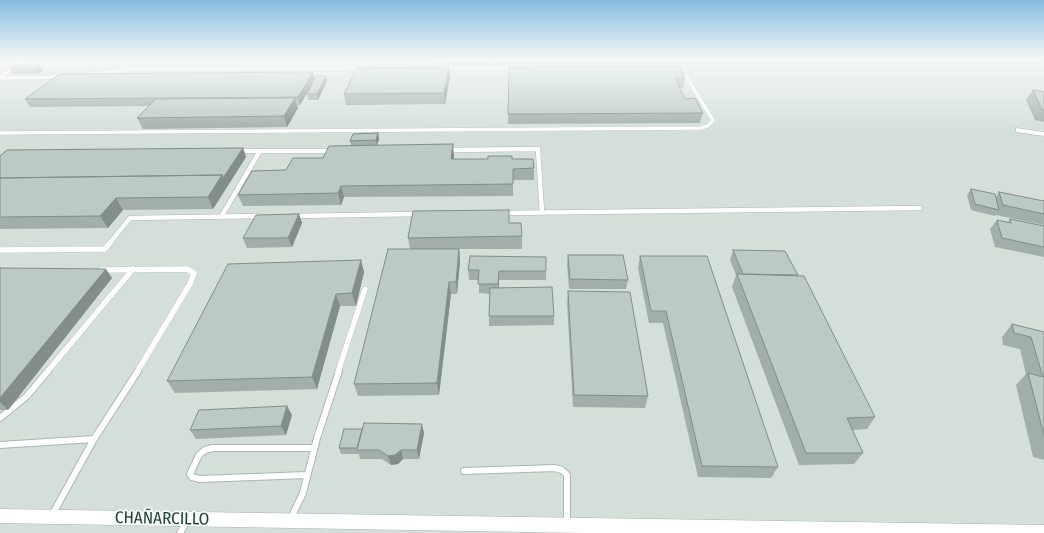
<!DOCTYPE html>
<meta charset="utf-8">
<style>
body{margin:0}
canvas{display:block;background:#e6efeb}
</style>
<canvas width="1044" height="533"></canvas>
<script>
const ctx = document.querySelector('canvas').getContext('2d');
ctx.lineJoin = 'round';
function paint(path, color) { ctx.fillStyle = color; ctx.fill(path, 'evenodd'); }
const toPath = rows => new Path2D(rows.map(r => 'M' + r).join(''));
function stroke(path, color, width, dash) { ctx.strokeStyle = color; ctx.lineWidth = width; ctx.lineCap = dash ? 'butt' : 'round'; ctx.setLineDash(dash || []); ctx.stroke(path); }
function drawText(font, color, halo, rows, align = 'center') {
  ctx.font = font + ' "Fira Sans Condensed",sans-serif'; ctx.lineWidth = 3.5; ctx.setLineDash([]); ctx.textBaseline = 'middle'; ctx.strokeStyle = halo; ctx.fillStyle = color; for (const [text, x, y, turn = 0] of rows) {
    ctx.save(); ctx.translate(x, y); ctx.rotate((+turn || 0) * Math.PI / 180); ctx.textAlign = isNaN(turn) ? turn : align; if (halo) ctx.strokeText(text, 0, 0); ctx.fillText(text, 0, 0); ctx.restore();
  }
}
const built = toPath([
 [843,60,1044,60,1044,533,0,533,0,68]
]);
const laneFar3 = toPath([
 [83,75,132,69,663,67],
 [0,77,27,60],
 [0,78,61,77],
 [0,133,701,128,708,126,713,120,686,76,678,72]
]);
const laneFar2 = toPath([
 [447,150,538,149,542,213],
 [239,151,333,151],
 [503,213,920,208],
 [293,216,419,214],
 [221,217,260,151],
 [109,244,130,218,261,216]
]);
const laneFar1 = toPath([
 [0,250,105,249,110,243],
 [101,270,187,269,194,273,190,284,137,372],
 [47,372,133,269],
 [338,372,365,289]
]);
const lane = toPath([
 [0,418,27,396,48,371],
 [0,445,94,439,138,371],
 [464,471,555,468,562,470,567,475,567,524],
 [307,475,200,479,192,477,190,474,199,455,205,450,213,448,314,448],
 [52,515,94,439],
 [290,520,303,493,317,438,339,371],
 [180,533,186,522]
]);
const street = toPath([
 [1016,128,1044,132,1044,136,1016,132,1016,128],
 [0,509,1044,525,1044,533,585,533,0,523,0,509]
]);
const wall = toPath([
 [40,66,43,71,38,74,13,74,10,69],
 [509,67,685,78,683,88,680,88,685,99,703,113,700,123,508,124],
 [313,72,315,79,327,81,318,100,308,100,307,94,308,91,300,105,297,105,298,108,287,127,143,129,137,118,149,106,30,107,25,99],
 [450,77,445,104,346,105,344,94],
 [1033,90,1044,92,1044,122,1035,120,1026,100],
 [378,133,379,139,377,145,454,156,454,159,512,159,534,168,534,180,513,180,513,196,344,197,341,205,243,206,238,195,351,145,350,141],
 [243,148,246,157,213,209,123,210,108,228,0,229,0,156],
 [971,189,996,197,999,192,1044,201,1044,225,996,215,996,214,995,216,971,210,967,195],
 [299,214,302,223,292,247,247,248,243,238],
 [1010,219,1044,226,1044,257,995,247,990,229,997,220,1008,222],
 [509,223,522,236,522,249,459,249,460,261,457,294,451,294,439,395,358,396,354,384,410,249,408,238],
 [733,250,798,275,797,276,875,417,867,429,852,430,863,453,854,464,799,465,732,287,736,275,730,260],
 [568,255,628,280,626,289,569,289,567,264],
 [640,256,778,467,771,478,698,477,663,323,649,323,638,268],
 [361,260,364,272,356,306,340,306,317,389,175,393,167,381],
 [0,268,112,278,8,410,0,410],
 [468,270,546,271,546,280,499,280,499,288,554,316,554,325,489,326,489,316,490,294,479,293,479,280,469,280],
 [568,291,648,396,645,408,573,407,567,303],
 [1012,324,1044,332,1044,460,1033,457,1016,385,1026,374,1020,349,1003,345,1002,337],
 [292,415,286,435,196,439,190,430],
 [424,433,419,459,403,459,398,464,391,465,382,459,360,459,359,454,341,454,339,448]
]);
const shadedWall = toPath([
 [40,66,43,71,38,74,35,69],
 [449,67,450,77,445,104,444,93],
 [313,72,315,80,300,105,298,97],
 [326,76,327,81,318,100,317,94],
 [295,98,298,108,287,127,284,116],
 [378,133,379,139,377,146,376,140],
 [453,144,454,156,452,171,451,159],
 [243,148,246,157,213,209,208,197,222,175],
 [341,186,344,197,341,205,338,193],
 [116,198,123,210,108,228,100,216],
 [299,214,302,223,292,247,288,238],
 [459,249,460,261,457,294,456,282],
 [361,260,364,272,356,306,352,293],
 [106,269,112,278,8,410,0,402,0,398],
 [499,271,499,294,498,284],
 [449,282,451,294,439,395,437,383],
 [336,294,340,306,317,389,312,377],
 [287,406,292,415,286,435,281,426],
 [422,424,424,433,419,459,417,450],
 [401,450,403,459,398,464,391,465,388,456]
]);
const building = toPath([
 [15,66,40,66,35,69,10,69,15,66],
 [679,66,685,78,675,78,685,99,695,98,703,113,508,114,509,67,679,66],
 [449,67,444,93,344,94,357,68,449,67],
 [313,72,298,97,25,99,60,74,313,72],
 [316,76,326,76,317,94,307,94,316,76],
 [1033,90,1044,92,1044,110,1042,110,1033,90],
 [295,98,284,116,137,118,156,99,295,98],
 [378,133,376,140,350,141,353,134,378,133],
 [453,144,451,159,488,159,488,156,512,156,512,159,533,159,534,168,513,169,513,184,341,186,338,193,238,195,252,171,286,170,293,158,323,158,329,146,453,144],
 [243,148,223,178,222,175,0,178,0,156,7,150,243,148],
 [222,175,208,197,116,198,100,216,0,217,0,178,222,175],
 [971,189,995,194,999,210,975,204,971,189],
 [999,192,1044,201,1044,214,1003,205,999,192],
 [509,210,509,223,521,223,522,236,408,238,413,211,509,210],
 [299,214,288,238,243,238,256,215,299,214],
 [1010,219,1044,226,1044,247,1002,238,997,220,1011,223,1010,219],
 [388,249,459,249,456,282,449,282,437,383,354,384,388,249],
 [733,250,785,251,798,275,743,274,733,250],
 [568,255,623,255,628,280,570,279,568,255],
 [470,256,546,257,546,271,499,271,498,284,478,284,479,270,468,270,470,256],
 [640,256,707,256,778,467,702,466,666,311,651,311,640,256],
 [361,260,352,293,336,294,312,377,167,381,228,264,361,260],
 [0,268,106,269,0,398,0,268],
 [737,274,804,276,875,417,847,418,863,453,806,453,737,274],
 [552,287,554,316,489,316,490,288,552,287],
 [568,291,630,292,648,396,574,395,568,291],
 [1012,324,1044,332,1044,435,1028,373,1043,377,1031,337,1014,333,1012,324],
 [287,406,281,426,190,430,199,410,287,406],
 [364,423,422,424,417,450,401,450,395,455,388,456,379,450,357,450,364,423],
 [344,429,362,429,357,448,339,448,344,429]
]);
const nearStreetnames = [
 ["CHAÑARCILLO",162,519,1]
];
paint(built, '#d4dfda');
stroke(laneFar3, '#a8b8b2', 4);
stroke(laneFar2, '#a8b8b2', 5.5);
stroke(laneFar1, '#a8b8b2', 6);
stroke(lane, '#a8b8b2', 8);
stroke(street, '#a8b8b2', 1);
stroke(laneFar3, '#fff', 3.5);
stroke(laneFar2, '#fff', 4.5);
stroke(laneFar1, '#fff', 5.5);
stroke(lane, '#fff', 6);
paint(street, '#fff');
paint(wall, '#a1aea9');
paint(shadedWall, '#838d89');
paint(building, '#bbcac4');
stroke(building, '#838d89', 1);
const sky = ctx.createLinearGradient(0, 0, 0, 135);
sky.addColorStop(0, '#84bce0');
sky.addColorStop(0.44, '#f4f8f6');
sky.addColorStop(1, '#f4f8f600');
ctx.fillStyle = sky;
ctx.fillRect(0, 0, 1044, 135);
drawText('17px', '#24423a', '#f7fbf9', nearStreetnames);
</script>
